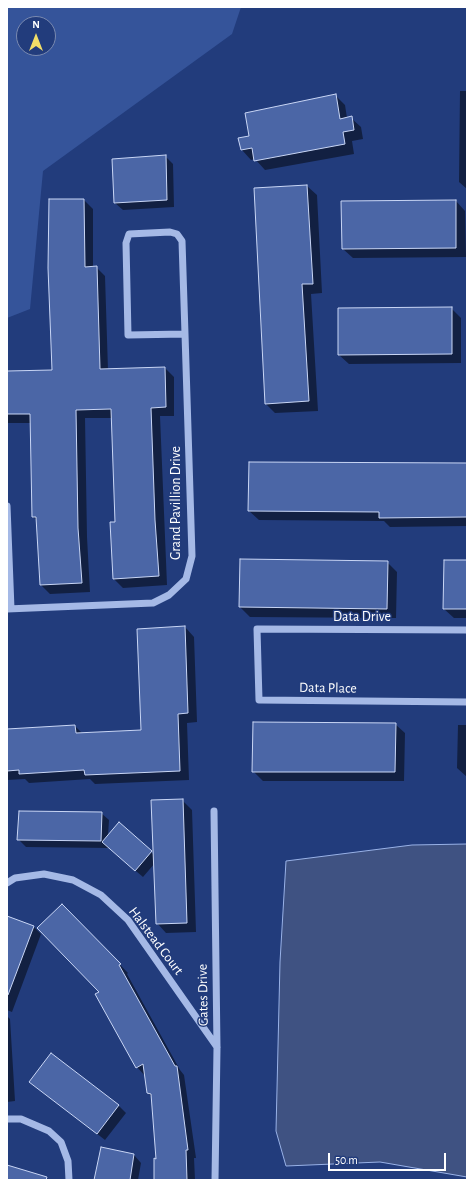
<!DOCTYPE html>
<style>
body{margin:0}
#map{position:relative;width:474px;height:1187px;overflow:hidden;background:#223c7c;font-family:"Alegreya Sans",sans-serif}
canvas{display:block}
.frame{position:absolute;inset:0;border:8px solid #fff;pointer-events:none}
.north{position:absolute;left:16px;top:16px;width:40px;height:40px;box-sizing:border-box;background:#223c7c;border:1px solid #7a8ab0;border-radius:50%;rotate:0deg;font-size:11px;font-weight:700;line-height:16px;text-align:center;color:#fff}
.north::after{content:'';display:block;margin:auto;width:14px;height:18px;background:#f2de68;clip-path:polygon(50% 0,100% 100%,50% 72%,0 100%)}
.scale{position:absolute;left:328px;top:1153px;width:118px;height:18px;box-sizing:border-box;border:2px solid #fff;border-top:0;padding-left:5px;font-size:12px;line-height:14px;white-space:nowrap;color:#fff;-webkit-text-stroke:3px #223c7c;paint-order:stroke}
</style>
<div id="map">
<canvas width="474" height="1187"></canvas>
<div class="frame"></div>
<div class="north">N</div>
<div class="scale">50 m</div>
</div>
<script>
const ctx = document.querySelector('canvas').getContext('2d');
ctx.lineJoin = 'round';
function paint(path, color) { ctx.fillStyle = color; ctx.fill(path, 'evenodd'); }
const toPath = rows => new Path2D(rows.map(r => 'M' + r).join(''));
function stroke(path, color, width, dash) { ctx.strokeStyle = color; ctx.lineWidth = width; ctx.lineCap = dash ? 'butt' : 'round'; ctx.setLineDash(dash || []); ctx.stroke(path); }
function drawText(font, color, halo, rows, align = 'center') {
  ctx.font = font + ' "Alegreya Sans",sans-serif'; ctx.lineWidth = 3; ctx.setLineDash([]); ctx.textBaseline = 'middle'; ctx.strokeStyle = halo; ctx.fillStyle = color; for (const [text, x, y, turn = 0] of rows) {
    ctx.save(); ctx.translate(x, y); ctx.rotate((+turn || 0) * Math.PI / 180); ctx.textAlign = isNaN(turn) ? turn : align; if (halo) ctx.strokeText(text, 0, 0); ctx.fillText(text, 0, 0); ctx.restore();
  }
}
const green = toPath([
 [7,7,241,7,232,34,43,171,30,309,7,318],
 [24,24,48,24,48,48,24,48]
]);
const water = toPath([
 [467,844,467,1177,380,1162,286,1166,276,1131,280,962,286,861,412,845,467,844]
]);
const shadow = toPath([
 [460,91,467,91,467,189,459,182],
 [335,95,345,105,347,118,351,118,361,127,363,139,352,141,354,154,265,170,255,159,251,160,242,150,239,138,251,136],
 [165,156,173,164,174,207,123,210,115,203,113,160],
 [307,186,317,195,322,293,311,294,318,411,275,413,266,404,260,310,262,309],
 [84,200,93,209,93,267,96,267,105,276,108,370,165,368,174,377,174,416,160,416,167,585,123,588,114,579,116,523,112,418,85,418,87,537,90,592,50,594,41,585,38,521,33,517,31,423,7,423,7,373,53,371],
 [456,201,465,211,466,257,353,258,343,249],
 [451,308,461,318,461,363,349,364,339,355],
 [467,463,467,526,390,527,384,521,259,520,249,511],
 [387,562,397,572,396,618,250,617,240,607],
 [467,562,467,618,454,618,444,609],
 [185,627,194,637,197,722,187,723,189,780,95,784,90,779,29,783,25,779,7,780,7,730,75,726,82,733,142,731],
 [395,724,405,733,404,781,263,781,253,771],
 [458,725,467,725,467,777,457,768],
 [182,800,192,810,196,932,166,933,157,923,155,863,143,877,109,848,26,847,18,839,101,813,109,820,108,836,151,852,154,855],
 [62,905,128,973,127,974,180,1070,184,1075,196,1158,194,1158,195,1180,155,1180,157,1160,153,1098,148,1093,145,1076,137,1067],
 [7,917,34,927,41,934,12,1012,7,1010],
 [7,1016,10,1019,15,1101,7,1102],
 [31,1082,118,1105,126,1113,105,1140],
 [101,1149,134,1155,141,1163,138,1180,95,1180]
]);
const building = toPath([
 [336,94,340,119,352,116,354,130,343,132,345,144,254,161,252,148,241,150,238,138,249,136,245,113,336,94],
 [166,155,167,200,114,203,112,159,166,155],
 [307,185,313,284,302,284,309,401,265,404,254,188,307,185],
 [49,199,84,199,85,267,97,266,100,369,165,367,166,407,151,408,155,520,159,576,113,579,110,522,115,522,111,409,76,410,78,528,82,583,40,585,36,517,32,517,30,414,7,414,7,371,52,370,48,268,49,199],
 [456,200,456,248,342,249,341,201,456,200],
 [452,307,452,354,338,355,338,308,452,307],
 [249,462,467,463,467,517,379,518,379,512,248,511,249,462],
 [240,559,388,561,387,609,239,607,240,559],
 [444,560,467,560,467,609,443,609,444,560],
 [185,626,188,713,178,714,180,771,85,775,84,770,19,774,19,770,7,771,7,729,75,725,76,733,141,730,137,629,185,626],
 [253,722,396,723,395,772,252,772,253,722],
 [183,799,187,923,156,924,151,800,183,799],
 [19,811,102,812,101,841,17,840,19,811],
 [119,822,152,851,135,871,102,842,119,822],
 [62,904,121,964,119,965,175,1066,177,1066,188,1150,186,1150,187,1180,154,1180,154,1158,156,1159,151,1094,147,1093,143,1064,136,1068,95,994,99,992,37,928,62,904],
 [7,916,34,926,8,995,7,995,7,916],
 [51,1053,119,1105,97,1134,29,1082,51,1053],
 [101,1147,134,1154,130,1180,94,1180,101,1147],
 [7,1165,47,1177,46,1180,7,1180,7,1165]
]);
const minor = toPath([
 [7,506,11,609],
 [7,609,153,603,169,595,186,579,192,556,185,334,182,241,177,234,170,232,129,234,126,243,128,335,185,334],
 [467,630,257,629,259,700,467,702],
 [214,811,217,1048,215,1180],
 [7,883,15,878,44,874,73,880,101,895,128,920,217,1047],
 [7,1119,21,1119,49,1131,61,1142,68,1161,69,1180]
]);
const streetNames = [
 ["Grand Pavillion Drive",176,503,-90],
 ["Data Drive",362,617],
 ["Data Place",328,688,1],
 ["Halstead Court",156,941,53],
 ["Gates Drive",203,995,-91]
];
paint(green, '#35549a');
paint(water, '#3f5282');
stroke(water, '#99b2e7', 1);
paint(shadow, '#0007');
paint(building, '#4b66a6');
stroke(building, '#c9d6f5', 1);
stroke(minor, '#a5b9e6', 7);
drawText('14px', '#fff', '#223c7c', streetNames);
</script>
